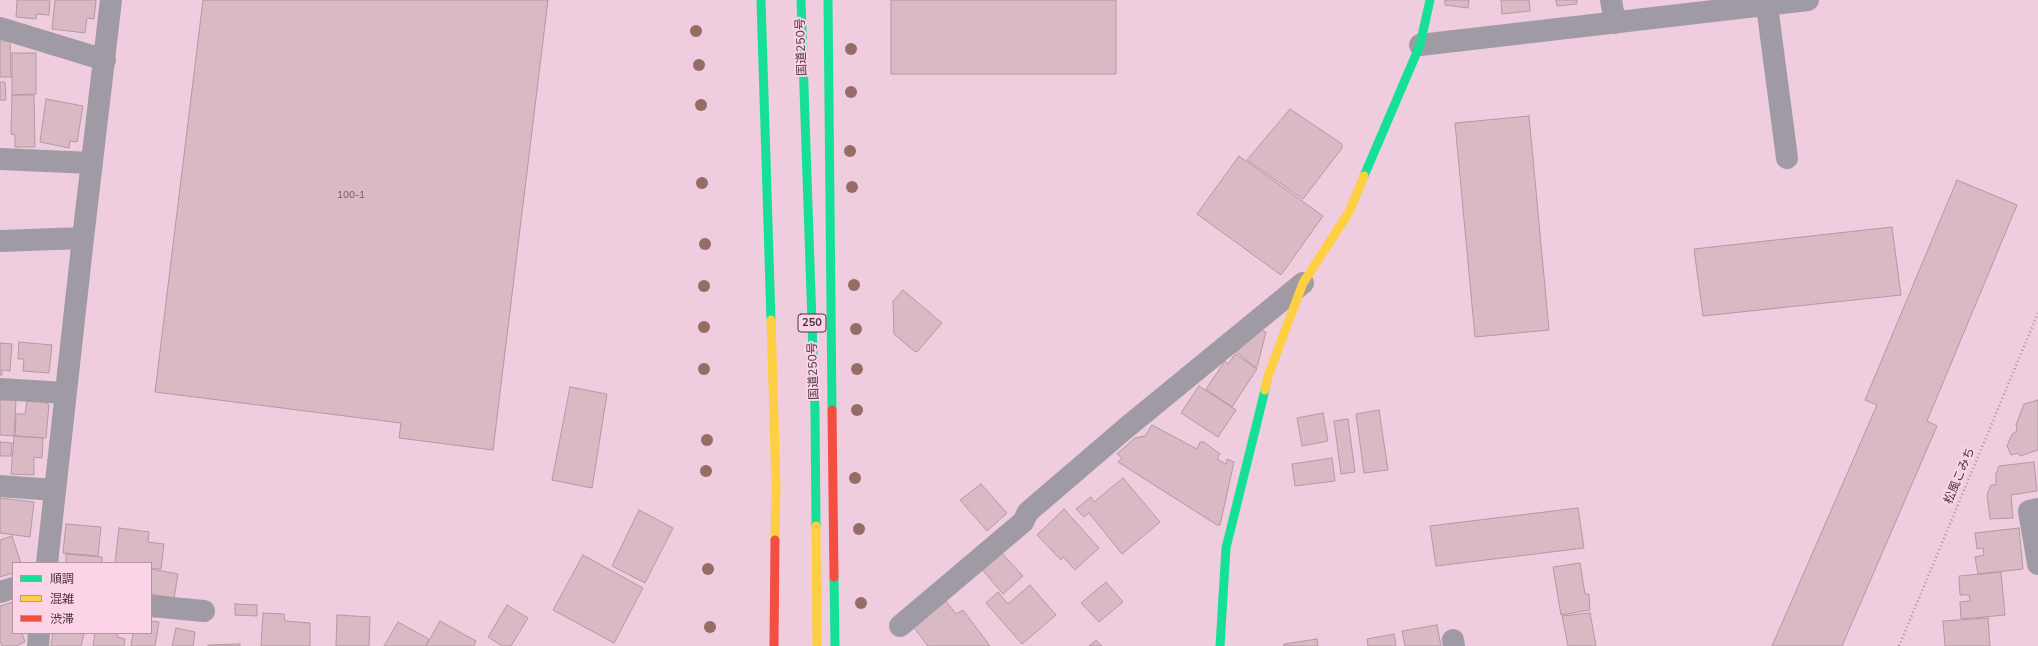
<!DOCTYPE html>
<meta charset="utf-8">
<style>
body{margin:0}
#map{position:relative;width:2038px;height:646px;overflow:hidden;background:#efccde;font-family:"Nunito Sans","Noto Sans JP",sans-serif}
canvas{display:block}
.legend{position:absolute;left:12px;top:562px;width:140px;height:72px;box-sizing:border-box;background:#fbd4e7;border:1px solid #b594a4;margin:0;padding:5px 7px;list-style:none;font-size:12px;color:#4d3340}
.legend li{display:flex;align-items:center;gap:8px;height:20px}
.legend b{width:20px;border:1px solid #b594a4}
</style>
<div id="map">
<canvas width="2038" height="646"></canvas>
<ul class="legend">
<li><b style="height:5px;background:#16e098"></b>順調</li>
<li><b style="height:5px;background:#ffcf43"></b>混雑</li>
<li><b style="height:5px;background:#f24e42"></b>渋滞</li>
</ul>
</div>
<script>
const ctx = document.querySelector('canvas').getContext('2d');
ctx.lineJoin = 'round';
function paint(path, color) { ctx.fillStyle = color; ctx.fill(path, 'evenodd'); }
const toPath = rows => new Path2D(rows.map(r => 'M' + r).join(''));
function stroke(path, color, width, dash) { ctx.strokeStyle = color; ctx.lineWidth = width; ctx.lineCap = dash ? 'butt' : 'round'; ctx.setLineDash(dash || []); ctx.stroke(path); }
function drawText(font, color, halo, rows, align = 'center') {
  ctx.font = font + ' "Nunito Sans","Noto Sans JP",sans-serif'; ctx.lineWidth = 4; ctx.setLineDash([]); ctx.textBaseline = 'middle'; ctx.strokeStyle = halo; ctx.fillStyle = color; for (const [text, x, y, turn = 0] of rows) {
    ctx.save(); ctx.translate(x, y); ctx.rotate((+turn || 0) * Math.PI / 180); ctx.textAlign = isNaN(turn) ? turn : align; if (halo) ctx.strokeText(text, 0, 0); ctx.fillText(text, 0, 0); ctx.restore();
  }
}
const building = toPath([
 [17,0,50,0,49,15,37,14,36,19,16,17,17,0],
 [55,0,96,0,94,19,87,18,85,33,52,29,55,0],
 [203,0,548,0,493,450,399,438,401,423,155,392,203,0],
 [891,0,1116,0,1116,74,891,74,891,0],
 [1445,0,1469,0,1468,8,1445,5,1445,0],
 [1501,0,1529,0,1530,11,1502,14,1501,0],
 [1556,0,1577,0,1577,4,1557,6,1556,0],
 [0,41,10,41,11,77,0,77,0,41],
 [12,53,36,53,36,94,12,95,12,53],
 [0,82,5,82,6,100,0,100,0,82],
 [12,95,34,95,35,147,15,147,15,135,11,134,12,95],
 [46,99,83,106,77,142,70,141,69,148,40,142,46,99],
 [1290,109,1342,144,1342,148,1303,199,1247,160,1290,109],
 [1529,116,1549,330,1475,337,1455,123,1529,116],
 [1239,156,1323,216,1281,275,1197,214,1239,156],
 [1957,180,2017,205,1927,421,1937,426,1842,646,1772,646,1877,405,1865,400,1957,180],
 [1892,227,1901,295,1703,316,1694,249,1892,227],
 [903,290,942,323,917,352,914,351,894,334,893,301,903,290],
 [1261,330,1266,332,1257,367,1255,367,1236,352,1261,330],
 [19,342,52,345,49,373,23,371,24,359,18,359,19,342],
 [0,343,12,344,10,371,2,370,2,375,0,375,0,343],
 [1235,354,1257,369,1232,407,1206,389,1225,361,1228,364,1235,354],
 [1199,386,1236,410,1218,437,1181,413,1199,386],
 [570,387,607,394,592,488,552,480,570,387],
 [0,400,16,400,14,436,0,435,0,400],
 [2038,400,2038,450,2020,456,2018,453,2011,455,2007,446,2012,434,2017,431,2016,425,2024,404,2038,400],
 [27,401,45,401,49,405,46,438,15,436,16,414,25,414,27,401],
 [1379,410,1388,470,1364,473,1356,414,1379,410],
 [1323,413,1328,441,1302,446,1297,418,1323,413],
 [1348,419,1355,472,1341,474,1334,421,1348,419],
 [1152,425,1197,449,1200,442,1204,442,1220,454,1217,459,1226,464,1227,459,1234,462,1220,525,1217,525,1118,462,1122,458,1117,454,1135,438,1145,436,1152,425],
 [14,436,43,438,42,458,34,457,34,475,11,474,14,436],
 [0,442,12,443,11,456,0,456,0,442],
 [1332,458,1335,481,1295,486,1292,464,1332,458],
 [2034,462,2037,491,2011,495,2013,518,1990,519,1987,495,1991,485,1996,485,1996,474,1999,466,2034,462],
 [1123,478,1160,522,1122,554,1089,513,1084,517,1076,509,1091,497,1094,502,1123,478],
 [981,484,1007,513,987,531,960,500,981,484],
 [0,498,34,502,30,537,0,533,0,498],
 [1578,508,1584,548,1436,566,1430,526,1578,508],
 [1064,509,1099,548,1075,570,1063,557,1061,560,1037,535,1064,509],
 [639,510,673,528,645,583,612,566,639,510],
 [66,524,101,527,98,556,63,553,66,524],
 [119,528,149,532,148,542,164,544,161,569,151,568,151,563,115,563,119,528],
 [2019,528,2023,569,1978,574,1975,557,1984,555,1983,548,1977,549,1975,533,2019,528],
 [12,536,21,563,13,563,13,573,0,577,0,540,12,536],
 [998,549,1023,576,1003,594,979,566,998,549],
 [66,554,102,557,102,563,66,563,66,554],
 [583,555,643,588,614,643,553,610,583,555],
 [1580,563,1585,594,1589,594,1590,610,1561,615,1553,567,1580,563],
 [151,569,178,574,174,598,151,594,151,569],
 [2001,572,2005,615,1961,619,1960,602,1970,601,1969,595,1960,595,1959,576,2001,572],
 [1106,582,1123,602,1099,622,1081,603,1106,582],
 [1030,585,1056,615,1022,644,986,603,998,592,1008,604,1030,585],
 [945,600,956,614,963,610,990,646,928,646,912,625,945,600],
 [13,602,13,633,22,633,25,642,16,646,2,646,0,641,0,606,13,602],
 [235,604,257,605,257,616,235,615,235,604],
 [507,605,528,618,511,646,502,646,488,637,507,605],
 [263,613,284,614,285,621,310,623,310,646,261,646,263,613],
 [1590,613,1596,646,1568,646,1562,616,1590,613],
 [337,615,370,617,369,646,336,646,337,615],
 [1988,618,1990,646,1945,646,1943,621,1988,618],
 [151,621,159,622,155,646,131,646,133,633,151,633,151,621],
 [440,621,476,641,474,646,426,646,440,621],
 [398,622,429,639,426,646,384,646,398,622],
 [1437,625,1441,646,1405,646,1402,631,1437,625],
 [176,628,195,632,193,646,172,646,176,628],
 [53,633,84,633,81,646,51,646,53,633],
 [95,633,118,633,117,637,125,639,124,646,93,646,95,633],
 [1394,634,1396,646,1368,646,1367,639,1394,634],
 [1317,639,1318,646,1284,646,1284,644,1317,639],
 [1096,640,1102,646,1089,646,1096,640],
 [240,644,240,646,208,646,208,645,240,644]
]);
const path = toPath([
 [1899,646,2038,313]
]);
const street = toPath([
 [1611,0,1615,23],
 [1767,6,1787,158],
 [0,28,105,60],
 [1420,45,1808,0],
 [0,159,92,163],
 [0,241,83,238],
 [0,389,65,393],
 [0,486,54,490],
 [2038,509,2029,511,2038,564],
 [47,563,83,238,111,0],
 [0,592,13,588],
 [151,606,204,611],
 [900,626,1023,522,1028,512,1126,428,1303,283],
 [1453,640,1454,646],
 [38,646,39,633]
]);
const fast = toPath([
 [761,0,771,320],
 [801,0,815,411,816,526],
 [828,0,832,410],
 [1364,176,1420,45,1430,0],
 [834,577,835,646],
 [1220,646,1226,548,1265,390]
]);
const slow = toPath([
 [771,320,776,485,775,540],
 [1265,390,1268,376,1303,283,1349,212,1364,176],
 [816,526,817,646]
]);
const jam = toPath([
 [832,410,834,577],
 [774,646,775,540]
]);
const trees = [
 [696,31],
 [851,49],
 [699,65],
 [851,92],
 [701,105],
 [850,151],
 [702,183],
 [852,187],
 [705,244],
 [854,285],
 [704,286],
 [704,327],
 [856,329],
 [704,369],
 [857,369],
 [857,410],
 [707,440],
 [706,471],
 [855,478],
 [859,529],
 [708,569],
 [861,603],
 [710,627]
];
const numberNames = [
 ["100-1",351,196]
];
const shields = [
 [812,323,28]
];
const shieldNames = [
 ["250",812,323]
];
const streetNames = [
 ["国道250号",802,47,-92],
 ["国道250号",814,371,-92],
 ["松風こみち",1960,476,-67]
];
paint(building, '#d9b9c4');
stroke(building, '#b498a2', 1);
stroke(path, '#a198a2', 2.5, [1, 3]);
stroke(street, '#a09aa5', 22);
stroke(fast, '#16e098', 9);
stroke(slow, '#ffcf43', 9);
stroke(jam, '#f24e42', 9);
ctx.fillStyle = '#966d66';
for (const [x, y] of trees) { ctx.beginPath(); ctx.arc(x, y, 6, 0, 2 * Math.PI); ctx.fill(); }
drawText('10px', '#715562', null, numberNames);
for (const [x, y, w] of shields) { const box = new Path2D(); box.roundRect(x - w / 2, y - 9, w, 18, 3); ctx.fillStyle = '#fbd4e7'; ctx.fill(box); stroke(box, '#4d3340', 1); }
drawText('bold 11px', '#4d3340', null, shieldNames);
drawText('12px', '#4d3340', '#fbd4e7', streetNames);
</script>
